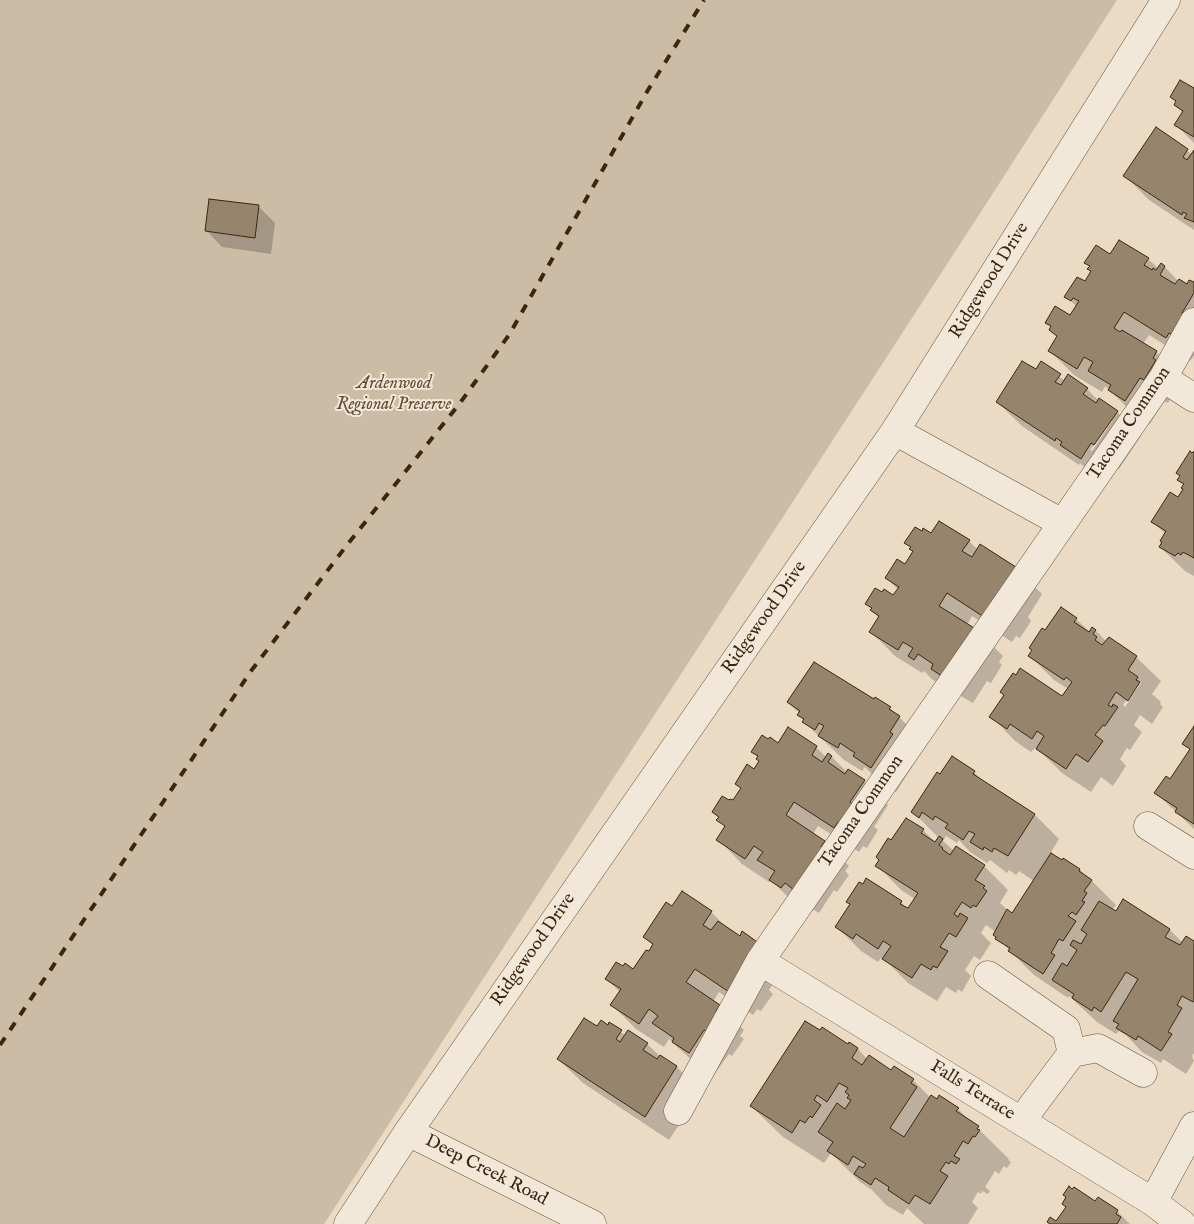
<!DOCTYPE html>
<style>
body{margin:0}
canvas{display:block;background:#ebdbc4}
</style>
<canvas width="1194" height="1224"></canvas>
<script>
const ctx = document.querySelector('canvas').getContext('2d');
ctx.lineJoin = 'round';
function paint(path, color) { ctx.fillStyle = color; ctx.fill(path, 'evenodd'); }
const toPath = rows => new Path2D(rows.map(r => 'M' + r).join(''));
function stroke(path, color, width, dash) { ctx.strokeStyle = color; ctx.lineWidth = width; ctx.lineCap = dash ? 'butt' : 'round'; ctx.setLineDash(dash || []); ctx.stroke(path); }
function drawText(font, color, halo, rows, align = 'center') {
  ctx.font = font + ' "IM FELL English",serif'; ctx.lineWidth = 4; ctx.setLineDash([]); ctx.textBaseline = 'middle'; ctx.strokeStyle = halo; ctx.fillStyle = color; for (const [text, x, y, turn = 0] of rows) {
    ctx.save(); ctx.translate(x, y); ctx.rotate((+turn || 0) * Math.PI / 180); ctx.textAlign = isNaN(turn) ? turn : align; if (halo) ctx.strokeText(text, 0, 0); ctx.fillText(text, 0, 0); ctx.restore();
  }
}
const green = toPath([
 [0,0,1117,0,988,201,324,1224,0,1224]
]);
const shadow = toPath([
 [1194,90,1194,143,1176,125,1183,113,1175,105,1177,103,1171,97],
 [1156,129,1193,155,1194,153,1194,230,1149,200,1125,176],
 [210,200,259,207,275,223,271,254,222,247,206,230],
 [1110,255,1148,259,1159,269,1161,265,1165,267,1178,281,1187,285,1194,284,1194,356,1190,361,1149,335,1143,344,1156,352,1180,376,1179,385,1168,403,1164,401,1150,424,1134,414,1105,386,1102,392,1074,375,1050,351,1058,338,1050,330,1052,328,1046,323,1070,317,1077,307,1066,296,1085,283,1092,272,1089,269,1090,267,1086,263],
 [1041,363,1065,381,1087,389,1099,401,1117,412,1141,436,1119,469,1116,467,1086,469,1080,463,1079,465,1022,426,997,402,1036,371],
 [1111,419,1112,421,1092,451,1090,450],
 [1194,453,1194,576,1185,571,1160,547,1165,534,1153,522,1178,499,1184,490,1184,485,1179,480],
 [922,533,969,541,978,550,1018,570,1042,594,1028,617,1031,621,1020,638,1016,636,1012,642,972,616,967,625,979,632,1003,656,999,662,1002,665,991,683,987,681,973,703,933,680,924,671,922,673,895,656,871,632,879,618,867,604,893,597,898,590,887,578,906,565,914,552,906,543],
 [1076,619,1090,632,1096,631,1107,642,1109,638,1136,657,1161,681,1152,694,1161,702,1160,704,1163,707,1152,724,1140,715,1134,725,1142,732,1130,750,1127,748,1120,759,1126,766,1113,786,1101,777,1091,792,1062,773,1040,751,1035,748,1031,752,1015,741,991,716,1063,698,1068,689,1054,680,1030,656,1045,632],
 [1139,681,1141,683,1125,707,1123,705],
 [874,701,890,708,924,742,914,757,917,759,896,792,878,780,865,767,862,771,844,760,804,722,804,720,798,714,799,713,788,702],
 [1194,728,1194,829,1156,793,1171,780,1190,750,1184,743],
 [789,729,816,747,826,757,828,754,832,757,848,773,864,781,888,805,874,827,878,830,867,848,863,846,859,852,818,826,813,834,825,842,849,866,845,871,849,875,837,892,834,890,819,913,809,907,795,904,771,880,769,882,742,864,718,839,726,828,718,820,719,818,714,812,730,802,734,802,742,789,736,784,755,771,760,762,758,757,753,752,779,745],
 [952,758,974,772,985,783,1035,815,1059,839,1050,854,1080,870,1091,880,1116,905,1112,910,1116,913,1123,901,1170,930,1183,943,1194,943,1194,1053,1192,1056,1194,1061,1186,1074,1163,1059,1161,1063,1142,1052,1126,1035,1119,1031,1116,1034,1097,1022,1069,996,1068,998,1034,975,997,938,996,932,986,925,981,933,991,943,980,960,974,956,965,970,971,976,962,992,958,989,956,993,946,987,937,1001,908,983,887,962,881,958,878,962,861,951,837,927,867,880,901,902,908,910,915,899,901,890,877,865,892,842,923,830,936,843,939,838,913,812,940,776],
 [946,836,957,843,959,840,970,852,987,863,990,860,1007,873,1009,870,1016,875,1019,871,1034,881,1012,914,1000,903,1008,890,984,866,954,851,943,841],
 [682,892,711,912,730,931,783,969,769,990,773,994,761,1011,757,1009,753,1015,719,992,713,1002,720,1006,744,1030,740,1036,744,1039,732,1056,729,1054,713,1076,698,1066,669,1039,664,1047,636,1029,612,1005,620,992,606,979,634,970,649,953,654,946,644,937,672,908],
 [610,1024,626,1036,647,1044,660,1056,677,1067,701,1092,669,1140,583,1083,558,1059],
 [849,1044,858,1049,867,1059,892,1072,913,1080,931,1098,958,1109,1009,1159,1008,1160,1011,1162,1007,1168,1004,1166,999,1174,995,1171,985,1187,990,1191,988,1194,982,1191,981,1194,978,1192,972,1202,978,1208,968,1224,924,1224,907,1208,903,1215,886,1205,872,1190,860,1182,831,1153,824,1163,783,1137,751,1106],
 [1096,1203,1117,1211,1130,1224,1051,1224,1057,1223]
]);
const building = toPath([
 [1180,80,1194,88,1194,137,1174,125,1183,111,1174,105,1176,101,1170,97,1180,80],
 [1156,127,1188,149,1183,157,1187,160,1194,150,1194,222,1184,218,1187,214,1183,212,1182,215,1123,176,1156,127],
 [209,199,259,205,255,238,205,231,209,199],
 [1119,240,1149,258,1144,265,1152,270,1153,268,1156,270,1161,263,1165,266,1160,275,1175,284,1179,279,1187,284,1189,280,1194,282,1194,293,1182,313,1185,315,1173,335,1169,333,1166,338,1124,312,1114,328,1120,332,1122,330,1157,351,1153,358,1156,360,1144,380,1140,378,1125,401,1108,390,1111,385,1088,371,1093,362,1084,357,1077,369,1048,351,1057,336,1049,330,1051,326,1045,323,1055,306,1070,315,1079,301,1073,298,1071,301,1064,297,1077,277,1085,281,1091,271,1087,269,1090,266,1084,263,1096,245,1110,254,1119,240],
 [1022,361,1036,369,1041,361,1061,374,1055,382,1061,385,1068,374,1088,388,1083,394,1096,403,1099,398,1118,411,1094,445,1091,443,1081,459,1060,445,1062,442,1056,438,1055,441,996,402,1022,361],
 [1190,451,1192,453,1194,451,1194,558,1183,552,1181,555,1178,553,1175,556,1159,547,1162,542,1160,541,1166,531,1151,522,1170,492,1178,497,1183,489,1181,488,1184,484,1177,480,1180,476,1176,473,1190,451],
 [939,521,970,540,962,551,972,557,980,544,1019,569,987,619,947,593,939,606,979,631,948,680,931,669,933,664,918,654,914,660,908,656,913,648,903,642,898,650,869,632,879,616,870,610,872,608,865,604,875,588,882,592,884,589,893,595,899,587,885,578,897,559,905,564,913,551,909,549,911,547,904,543,915,527,922,531,923,528,931,533,939,521],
 [1061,607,1077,618,1074,622,1089,632,1092,627,1096,630,1093,634,1097,637,1095,640,1102,645,1109,637,1137,656,1128,670,1138,677,1136,680,1140,682,1128,701,1116,692,1108,705,1112,707,1113,704,1118,707,1105,726,1103,725,1095,735,1103,741,1088,762,1076,754,1066,769,1036,749,1044,736,1037,731,1032,739,1010,724,1007,729,989,717,1004,695,1000,692,1013,673,1016,675,1020,668,1062,696,1072,682,1066,677,1064,680,1028,656,1032,650,1029,648,1042,628,1045,630,1061,607],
 [814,662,874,699,875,697,891,707,889,709,900,716,890,732,893,734,871,768,853,756,855,753,840,743,838,748,818,736,824,726,819,723,815,730,802,722,804,719,797,715,800,711,787,702,814,662],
 [1194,726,1194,824,1175,812,1177,808,1154,793,1166,776,1170,779,1190,749,1182,744,1194,726],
 [788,727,817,746,812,755,822,762,828,753,832,756,828,762,845,774,848,769,865,780,850,802,854,805,842,825,838,822,834,828,794,802,786,815,825,841,821,847,825,850,794,890,785,883,781,888,769,880,775,871,757,860,763,852,754,846,745,859,716,840,725,826,716,820,719,817,712,812,722,796,729,800,730,799,733,800,741,788,735,784,747,764,754,769,759,761,756,759,758,756,751,752,762,735,768,739,770,737,778,743,788,727],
 [952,756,975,771,973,774,1035,814,1008,856,994,848,992,852,984,847,983,850,970,842,975,834,969,831,963,840,945,828,948,824,935,816,933,820,922,812,919,818,911,812,937,772,940,774,952,756],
 [906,818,924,829,921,833,935,842,939,836,943,839,939,845,943,848,942,849,950,855,956,846,985,865,975,880,985,886,983,888,987,891,976,907,973,905,971,908,962,902,954,914,958,917,960,913,968,918,956,937,949,933,940,947,948,951,937,968,933,966,931,970,921,964,912,978,882,959,891,946,883,941,878,949,856,934,853,939,835,927,850,904,846,902,859,882,863,884,866,878,902,901,900,904,908,908,918,893,875,866,879,860,876,857,888,838,891,840,906,818],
 [1051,853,1062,860,1063,858,1080,869,1079,871,1092,880,1084,891,1087,893,1082,901,1085,902,1076,915,1072,912,1068,916,1076,921,1063,941,1059,939,1051,953,1055,955,1043,974,1008,951,1010,948,995,939,996,937,993,935,1007,909,1012,913,1051,853],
 [682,891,712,911,703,925,711,930,718,921,740,936,742,931,760,944,729,992,695,969,686,982,720,1005,716,1011,720,1014,708,1033,704,1030,689,1053,672,1042,674,1038,652,1023,658,1016,649,1009,639,1024,610,1005,621,989,605,979,616,962,623,966,625,963,633,969,646,950,649,951,653,944,643,937,666,902,672,906,682,891],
 [1123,899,1170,929,1165,937,1180,945,1186,936,1194,941,1194,1000,1193,1002,1182,996,1177,1005,1182,1008,1168,1032,1172,1034,1161,1051,1138,1036,1136,1040,1116,1028,1119,1024,1113,1021,1138,979,1126,972,1101,1012,1094,1007,1092,1011,1072,998,1074,994,1052,980,1062,963,1067,966,1077,950,1070,945,1073,940,1081,944,1087,934,1081,930,1099,901,1116,911,1123,899],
 [584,1018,597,1026,601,1020,608,1025,609,1022,622,1030,616,1039,620,1042,628,1030,648,1043,643,1050,657,1059,660,1055,677,1066,645,1117,557,1059,584,1018],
 [805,1021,820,1030,822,1027,848,1044,849,1042,858,1048,852,1058,862,1065,869,1055,891,1070,894,1066,914,1079,911,1083,917,1087,890,1128,904,1137,931,1095,937,1099,939,1095,959,1108,956,1111,979,1126,977,1129,980,1130,975,1137,973,1136,968,1144,963,1141,954,1156,960,1159,956,1164,951,1161,949,1164,946,1162,940,1171,948,1176,930,1204,915,1195,909,1204,888,1190,889,1187,875,1178,871,1185,854,1174,859,1166,863,1168,866,1164,853,1156,848,1165,827,1151,833,1142,818,1132,837,1103,845,1109,851,1100,847,1098,849,1095,845,1092,848,1088,839,1083,827,1102,817,1095,814,1100,821,1105,812,1118,810,1116,805,1123,800,1120,792,1133,750,1106,805,1021],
 [1069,1186,1072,1189,1074,1187,1095,1201,1098,1197,1118,1210,1116,1214,1121,1217,1117,1224,1050,1224,1047,1222,1050,1217,1056,1221,1066,1207,1062,1204,1066,1197,1063,1195,1069,1186]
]);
const minor = toPath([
 [1163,378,1194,398],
 [895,431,1062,523],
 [1148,826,1194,855],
 [760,961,1153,1202,1182,1224],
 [988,975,1066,1029,1072,1053],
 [678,1111,760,961,1163,378,1194,322],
 [1021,1121,1072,1053,1098,1048,1143,1073],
 [408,1132,592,1224],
 [1153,1202,1194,1126],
 [348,1224,408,1132,895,431,1166,0]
]);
const rail = toPath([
 [0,1045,251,671,347,545,460,403,509,335,648,90,704,0]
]);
const streetNames = [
 ["Ridgewood Drive",990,281,-58],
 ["Tacoma Common",1130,424,-56],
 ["Ridgewood Drive",765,618,-55],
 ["Tacoma Common",862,812,-55],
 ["Ridgewood Drive",534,950,-55],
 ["Falls Terrace",972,1091,32],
 ["Deep Creek Road",486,1171,27]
];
const parkNames = [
 ["Ardenwood",394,384],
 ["Regional Preserve",394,405]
];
paint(green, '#cdbca5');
paint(shadow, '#0003');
paint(building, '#97846d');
stroke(building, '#3d260e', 1);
stroke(minor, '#68533c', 29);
stroke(minor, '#f2e8d9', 28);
stroke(rail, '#3d260e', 4, [9, 9]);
drawText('18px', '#3d260e', '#f2e8d9', streetNames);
drawText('italic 18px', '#614c34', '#f2e8d9', parkNames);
</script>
